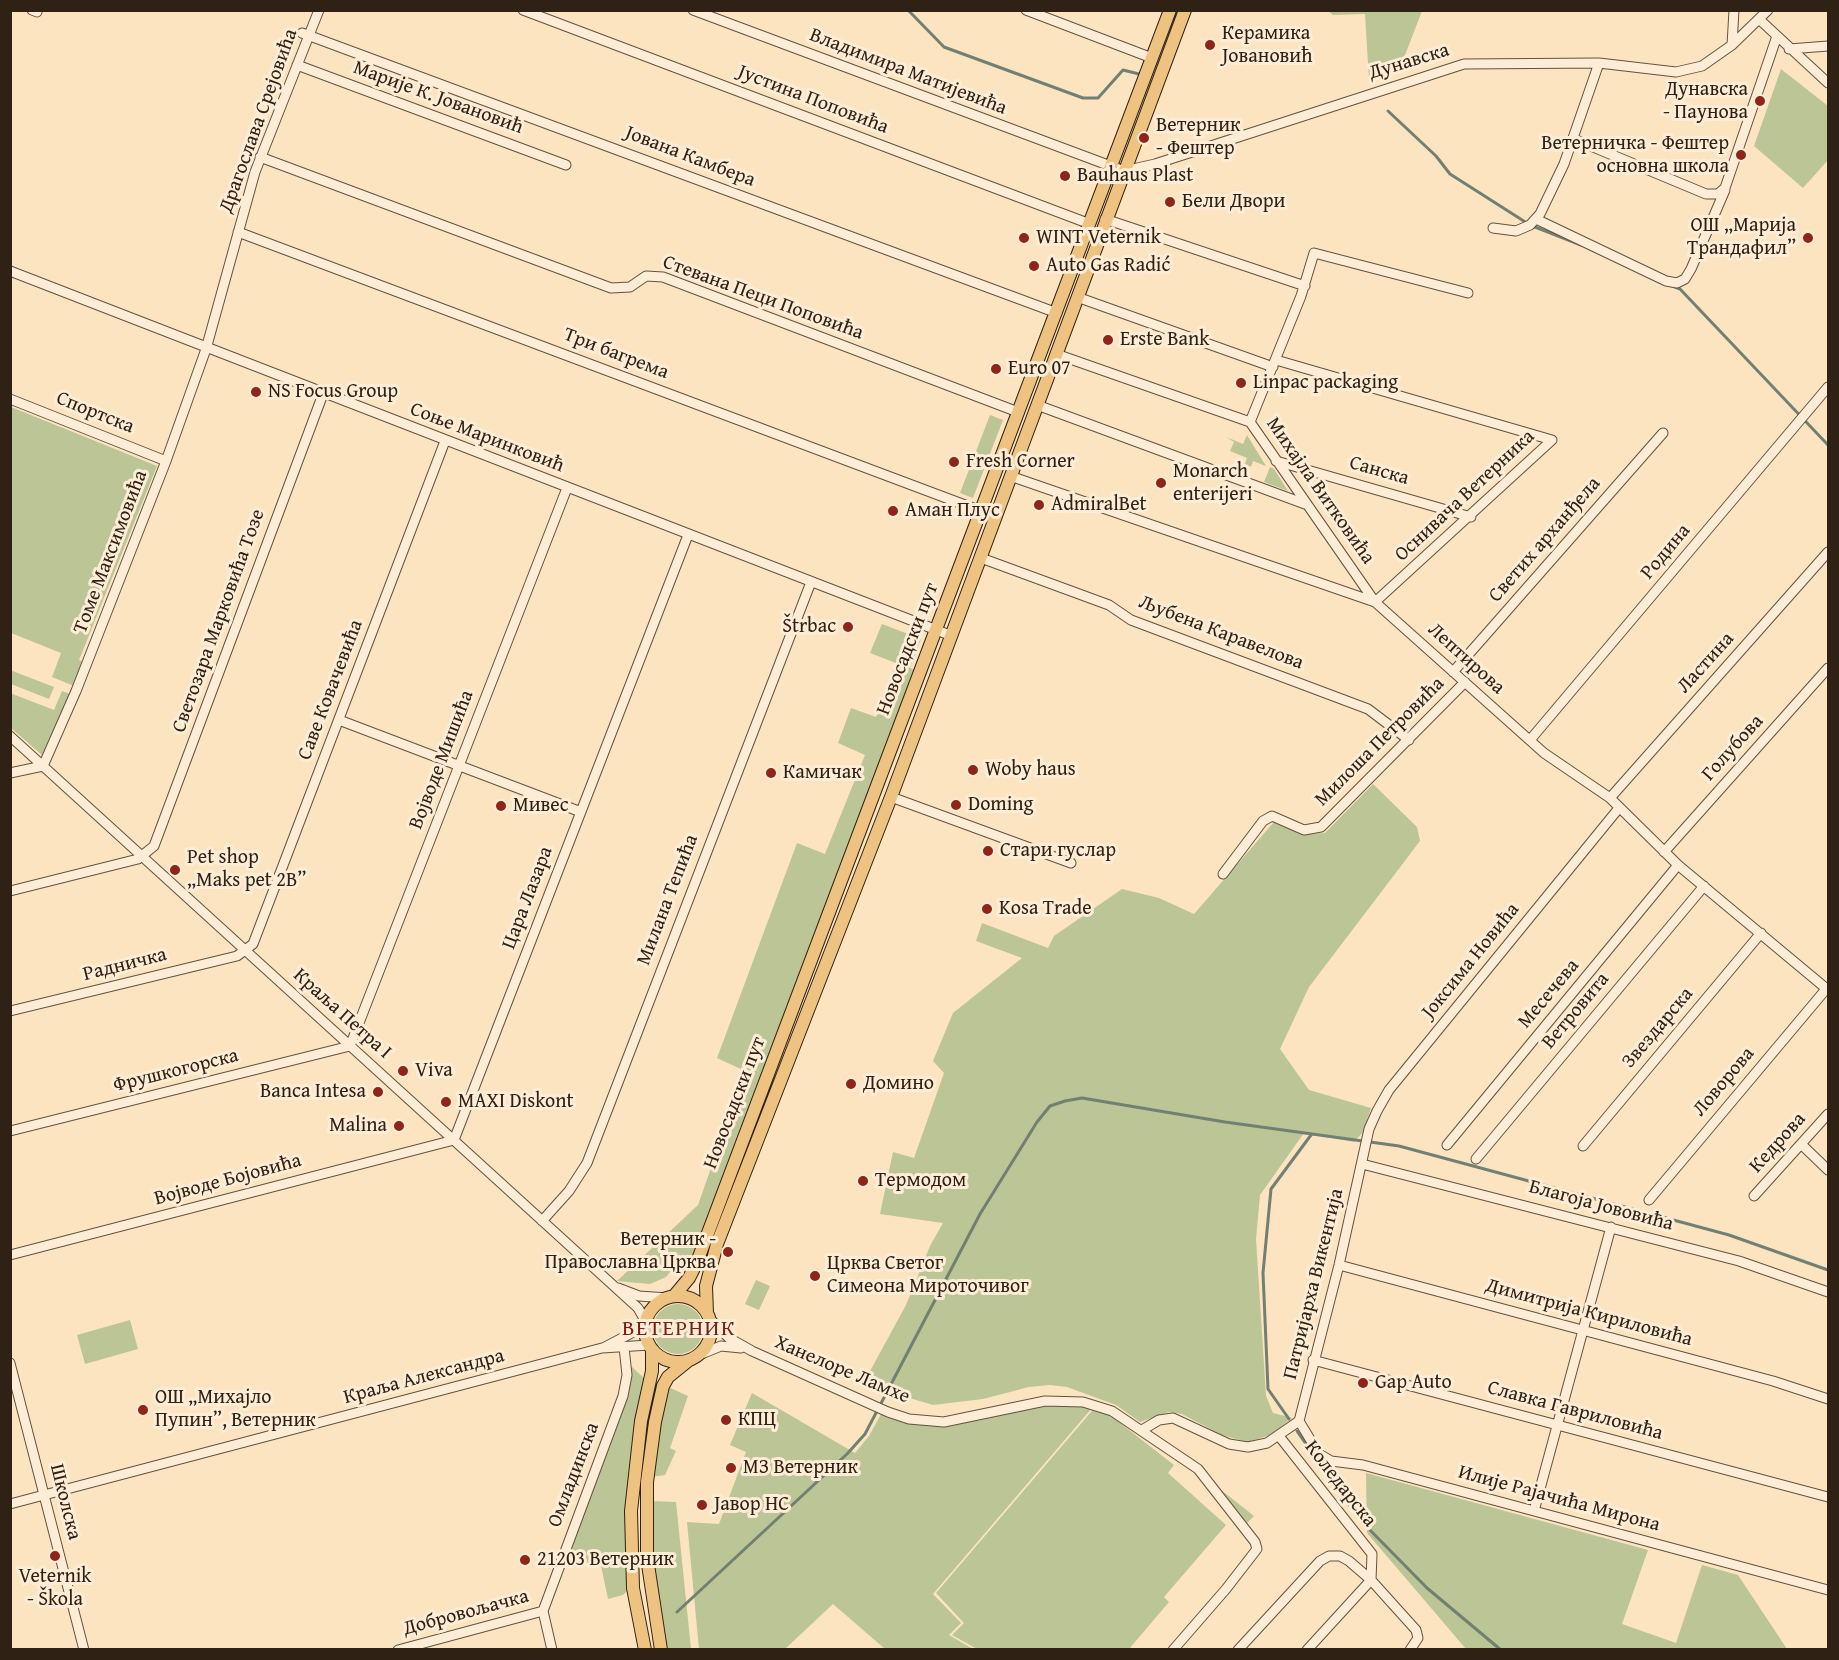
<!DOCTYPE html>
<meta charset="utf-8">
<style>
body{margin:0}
#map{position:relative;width:1839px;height:1660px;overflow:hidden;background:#fce4c0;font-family:"Gentium Book Plus",serif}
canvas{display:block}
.frame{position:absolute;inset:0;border:12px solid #2f2214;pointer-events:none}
</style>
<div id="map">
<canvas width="1839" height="1660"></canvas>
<div class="frame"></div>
</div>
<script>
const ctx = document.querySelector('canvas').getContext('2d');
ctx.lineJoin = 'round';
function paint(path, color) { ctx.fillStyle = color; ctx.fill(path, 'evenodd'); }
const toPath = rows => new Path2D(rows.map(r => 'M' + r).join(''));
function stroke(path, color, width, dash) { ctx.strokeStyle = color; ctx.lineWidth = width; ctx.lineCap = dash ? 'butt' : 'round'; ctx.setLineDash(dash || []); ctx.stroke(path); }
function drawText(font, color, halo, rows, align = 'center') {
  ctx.font = font + ' "Gentium Book Plus",serif'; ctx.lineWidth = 6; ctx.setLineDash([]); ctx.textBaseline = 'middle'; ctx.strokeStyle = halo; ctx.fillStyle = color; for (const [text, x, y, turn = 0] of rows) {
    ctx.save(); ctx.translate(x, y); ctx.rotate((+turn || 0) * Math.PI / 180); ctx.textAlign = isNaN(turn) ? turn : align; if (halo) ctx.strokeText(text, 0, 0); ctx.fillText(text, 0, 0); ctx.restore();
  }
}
const green = toPath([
 [1328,11,1422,11,1400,68,1369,80,1365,14,1333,15],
 [1781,69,1828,106,1828,160,1803,188,1754,146],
 [11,407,157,466,79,660,83,662,74,686,52,677,61,653,11,633],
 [990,415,1003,420,973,498,960,493],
 [1247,435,1266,466,1253,461,1251,467,1245,464,1247,458,1230,451,1234,442,1226,437,1243,444],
 [1270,467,1274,469,1288,491,1264,482],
 [882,624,921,639,910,668,914,670,689,1263,678,1262,666,1277,650,1284,617,1281,698,1205,745,1071,717,1058,797,843,825,854,865,755,838,743,851,708,876,717,896,663,870,653],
 [10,670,54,687,49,699,11,684],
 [62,691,70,694,42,755,11,728,10,693,54,710],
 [1373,784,1417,827,1420,841,1309,987,1280,1049,1309,1090,1371,1108,1363,1132,1354,1142,1304,1133,1260,1195,1256,1239,1266,1396,1273,1413,1292,1418,1271,1435,1247,1442,1222,1435,1182,1414,1169,1412,1140,1422,1116,1405,1067,1387,1050,1385,1029,1387,983,1399,933,1405,863,1384,906,1305,930,1246,943,1223,880,1214,893,1152,914,1158,944,1073,933,1061,953,1013,1022,958,976,941,982,923,1048,948,1054,936,1122,889,1159,898,1194,914,1274,822,1303,834,1325,833],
 [756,1280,770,1286,759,1310,745,1304],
 '653 1329a25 25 0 1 1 50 0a25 25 0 1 1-50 0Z',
 [130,1320,138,1349,85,1364,77,1335],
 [631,1366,646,1380,627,1499,627,1591,623,1595,608,1599,600,1561,562,1567,627,1398],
 [668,1387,688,1396,670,1448,676,1451,665,1475,651,1477,657,1437],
 [752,1393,855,1453,869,1436,881,1414,924,1425,948,1425,1062,1403,1092,1408,933,1594,961,1623,949,1635,973,1649,885,1649,833,1604,785,1649,699,1649,687,1522,719,1524,746,1452,730,1445],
 [1097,1405,1174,1465,1168,1473,1226,1525,1164,1597,1169,1602,1129,1649,977,1649,952,1635,964,1623,936,1593],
 [1366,1473,1648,1550,1622,1624,1676,1643,1702,1565,1738,1575,1787,1649,1466,1649,1367,1533],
 [1211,1482,1254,1516,1245,1525],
 [650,1501,676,1502,691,1649,666,1649,655,1595]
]);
const stream = toPath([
 [908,10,944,47,1083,98,1098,98,1123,70,1139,74],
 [1388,111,1436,156,1450,174,1530,225,1581,245],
 [1675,287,1680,289,1828,445],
 [1289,1419,1268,1389,1263,1273,1271,1189,1311,1135],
 [1297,1431,1342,1496,1368,1528,1427,1588,1501,1650],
 [677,1612,847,1454,865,1434,980,1214,1037,1122,1050,1106,1065,1101,1082,1098,1225,1122,1399,1146,1729,1235,1828,1270]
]);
const minor = toPath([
 [32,10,37,12],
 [523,10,1090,224],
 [693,10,1124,171,1155,164,1464,64,1599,63,1676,72,1702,66,1732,45,1768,10],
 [1026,10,1152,58],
 [1760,20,1828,83],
 [302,33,1057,313],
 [1732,45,1734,10],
 [1789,49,1828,46],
 [297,65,566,165],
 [1574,139,1706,194,1718,194,1725,188,1777,36],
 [260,157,611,288,630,287,646,276,663,277,1018,412],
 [1105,219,1305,286],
 [1536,219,1666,281,1677,283,1685,279,1691,269,1725,190],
 [1493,228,1516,231,1530,225,1540,214,1564,164,1599,63],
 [238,232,981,511],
 [10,271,952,636],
 [1077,297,1273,367],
 [1056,354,1250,422,1375,602,1552,440],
 [1276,360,1552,440],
 [10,399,166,461],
 [1037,405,1305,504],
 [1250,422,1301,296,1314,253,1468,293],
 [1276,461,1471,517],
 [1010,476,1375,602,1544,753,1610,798,1678,865,1828,990],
 [981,558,1109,605,1131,620,1368,709,1409,740],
 [1453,672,1663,433],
 [339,720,581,812],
 [10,736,638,1308,646,1322],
 [1530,740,1828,387],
 [43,766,76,691,166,461,206,349,255,172,319,10],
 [10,773,43,766],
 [891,797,1071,863],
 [1610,798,1828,552],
 [1664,852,1828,668],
 [1223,874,1263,821,1272,816,1304,830,1321,827,1465,682],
 [10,891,138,859,154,846,323,394],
 [10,1011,237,956,253,944,445,441],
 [10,1131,350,1046,567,488],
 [454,1140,688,535],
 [1801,1144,1828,1170],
 [1447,1145,1678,865],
 [1583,1146,1761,933],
 [1476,1159,1704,886],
 [1362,1164,1739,1261,1828,1292],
 [1754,1196,1828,1114],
 [1649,1200,1827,988],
 [542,1221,569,1191,587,1163,811,582],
 [10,1255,454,1140],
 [1339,1265,1773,1381,1828,1399],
 [618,1288,639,1296,668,1298],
 [709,1318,729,1338,752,1351,888,1412,909,1419,944,1422,1045,1401,1083,1402,1112,1411,1198,1469,1255,1542,1257,1549,1226,1589,1173,1650],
 [603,1348,645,1326],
 [699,1355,721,1346,741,1348],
 [1313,1360,1828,1497],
 [10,1363,84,1650],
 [1299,1421,1319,1454,1331,1461,1363,1465,1828,1590],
 [1142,1430,1159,1420,1173,1418,1229,1444,1248,1447,1267,1443,1299,1421,1339,1265,1369,1129,1377,1111,1389,1090,1619,808],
 [1279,1436,1372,1554],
 [10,1504,602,1348,649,1345],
 [1534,1511,1611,1227],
 [398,1650,543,1611],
 [552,1650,543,1611,623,1396,627,1375,624,1347],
 [1238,1650,1320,1561,1329,1556,1340,1556,1349,1561,1371,1580,1416,1630,1418,1638,1410,1650],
 [1307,1650,1371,1580,1372,1554]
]);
const major = toPath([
 [674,1296,689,1278,697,1262,1170,10],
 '645 1329a33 33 0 1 1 66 0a33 33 0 1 1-66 0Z',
 [707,1313,706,1286,717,1244,891,797,1185,10],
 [645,1650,633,1588,631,1511,641,1421,652,1371,652,1350],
 [661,1650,647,1558,647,1482,655,1422,663,1386,668,1377,689,1360]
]);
const markers = [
 [1210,45,6,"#8f2418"],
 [1760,101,6,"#8f2418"],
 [1144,138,6,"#8f2418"],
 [1741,155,6,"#8f2418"],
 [1065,176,6,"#8f2418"],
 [1170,202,6,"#8f2418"],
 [1024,238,6,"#8f2418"],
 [1808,238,6,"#8f2418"],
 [1034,266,6,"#8f2418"],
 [1108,340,6,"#8f2418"],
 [996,369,6,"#8f2418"],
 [1241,383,6,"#8f2418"],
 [256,392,6,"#8f2418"],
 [954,462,6,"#8f2418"],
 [1161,483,6,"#8f2418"],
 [1039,505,6,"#8f2418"],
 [893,511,6,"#8f2418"],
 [848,627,6,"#8f2418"],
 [973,770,6,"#8f2418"],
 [771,773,6,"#8f2418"],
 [956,805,6,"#8f2418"],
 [501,806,6,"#8f2418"],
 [988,851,6,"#8f2418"],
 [175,870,6,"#8f2418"],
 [987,909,6,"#8f2418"],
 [403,1071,6,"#8f2418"],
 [851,1084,6,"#8f2418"],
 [378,1092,6,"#8f2418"],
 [446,1102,6,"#8f2418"],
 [399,1126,6,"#8f2418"],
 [863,1181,6,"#8f2418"],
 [728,1252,6,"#8f2418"],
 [815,1276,6,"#8f2418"],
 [1363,1383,6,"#8f2418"],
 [143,1410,6,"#8f2418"],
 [726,1420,6,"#8f2418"],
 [731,1468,6,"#8f2418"],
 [702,1505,6,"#8f2418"],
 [55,1556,6,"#8f2418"],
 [525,1560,6,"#8f2418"]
];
const poiNames = [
 ["Керамика",1222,34],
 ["Јовановић",1222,57],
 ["Дунавска",1748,90,"right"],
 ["- Паунова",1748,113,"right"],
 ["Ветерник",1156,126],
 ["- Фештер",1156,149],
 ["Ветерничка - Фештер",1729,144,"right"],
 ["основна школа",1729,167,"right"],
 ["Bauhaus Plast",1077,176],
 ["Бели Двори",1182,202],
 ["ОШ „Марија",1796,226,"right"],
 ["Трандафил”",1796,249,"right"],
 ["WINT Veternik",1036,238],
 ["Auto Gas Radić",1046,266],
 ["Erste Bank",1120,340],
 ["Euro 07",1008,369],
 ["Linpac packaging",1253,383],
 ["NS Focus Group",268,392],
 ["Fresh Corner",966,462],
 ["Monarch",1173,472],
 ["enterijeri",1173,495],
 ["AdmiralBet",1051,505],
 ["Аман Плус",905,511],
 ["Štrbac",836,627,"right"],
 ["Woby haus",985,770],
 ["Камичак",783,773],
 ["Doming",968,805],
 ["Мивес",513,806],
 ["Стари гуслар",1000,851],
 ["Pet shop",187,858],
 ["„Maks pet 2B”",187,881],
 ["Kosa Trade",999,909],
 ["Viva",415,1071],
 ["Домино",863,1084],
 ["Banca Intesa",366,1092,"right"],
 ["MAXI Diskont",458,1102],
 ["Malina",387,1126,"right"],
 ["Термодом",875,1181],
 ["Ветерник -",716,1240,"right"],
 ["Православна Црква",716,1263,"right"],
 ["Црква Светог",827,1264],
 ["Симеона Мироточивог",827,1287],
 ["Gap Auto",1375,1383],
 ["ОШ „Михајло",155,1398],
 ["Пупин”, Ветерник",155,1421],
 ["КПЦ",738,1420],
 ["МЗ Ветерник",743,1468],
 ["Јавор НС",714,1505],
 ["21203 Ветерник",537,1560],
 ["Veternik",55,1577,"center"],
 ["- Škola",55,1600,"center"]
];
const streetNames = [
 ["Дунавска",1409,62,-17],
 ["Владимира Матијевића",908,72,21],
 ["Марије К. Јовановић",438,98,20],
 ["Јустина Поповића",813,100,21],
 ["Драгослава Срејовића",259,121,-70],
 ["Јована Камбера",690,157,21],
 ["Стевана Пеци Поповића",763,298,20],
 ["Три багрема",616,354,21],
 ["Спортска",95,413,22],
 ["Соње Маринковић",487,438,21],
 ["Санска",1379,471,16],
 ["Михајла Витковића",1320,491,55],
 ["Оснивача Ветерника",1465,496,-43],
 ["Светих арханђела",1545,540,-49],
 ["Томе Максимовића",111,552,-69],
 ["Родина",1666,552,-50],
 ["Светозара Марковића Тозе",219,621,-70],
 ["Љубена Каравелова",1221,633,21],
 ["Новосадски пут",908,649,-69],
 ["Лептирова",1466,659,42],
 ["Ластина",1706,663,-48],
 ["Саве Ковачевића",331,690,-69],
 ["Милоша Петровића",1380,742,-45],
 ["Голубова",1733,748,-48],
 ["Војводе Мишића",442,760,-69],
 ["Цара Лазара",528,898,-69],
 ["Милана Тепића",668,900,-69],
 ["Јоксима Новића",1471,961,-51],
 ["Радничка",125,965,-14],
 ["Месечева",1549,994,-50],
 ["Ветровита",1576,1011,-50],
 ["Краља Петра I",342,1014,42],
 ["Звездарска",1658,1028,-50],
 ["Фрушкогорска",176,1071,-14],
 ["Ловорова",1724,1082,-50],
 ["Новосадски пут",735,1103,-69],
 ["Кедрова",1778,1143,-48],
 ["Војводе Бојовића",228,1180,-15],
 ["Благоја Јововића",1601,1206,15],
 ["Патријарха Викентија",1314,1284,-76],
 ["Димитрија Кириловића",1589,1313,15],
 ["Ханелоре Ламхе",842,1370,23],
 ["Краља Александра",424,1377,-15],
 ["Славка Гавриловића",1575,1411,15],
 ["Омладинска",574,1475,-69],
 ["Коледарска",1340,1484,52],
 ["Илије Рајачића Мирона",1559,1499,15],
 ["Школска",65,1502,76],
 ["Добровољачка",466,1613,-15]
];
const quarterNames = [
 ["ВЕТЕРНИК",679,1329]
];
paint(green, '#bbc595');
stroke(stream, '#728073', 3);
stroke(minor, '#62523f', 11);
stroke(major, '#2f2214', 14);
stroke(minor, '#fdedd6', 9);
stroke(major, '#eec280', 12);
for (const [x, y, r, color] of markers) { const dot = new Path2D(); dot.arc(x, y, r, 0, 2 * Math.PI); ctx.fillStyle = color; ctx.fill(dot); stroke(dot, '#fdedd6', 2); }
drawText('20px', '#2f2214', '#fdedd6', poiNames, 'left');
drawText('20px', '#2f2214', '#fdedd6', streetNames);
ctx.letterSpacing = '1.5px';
drawText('22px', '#7a1f14', '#fdedd6', quarterNames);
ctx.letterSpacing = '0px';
</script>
